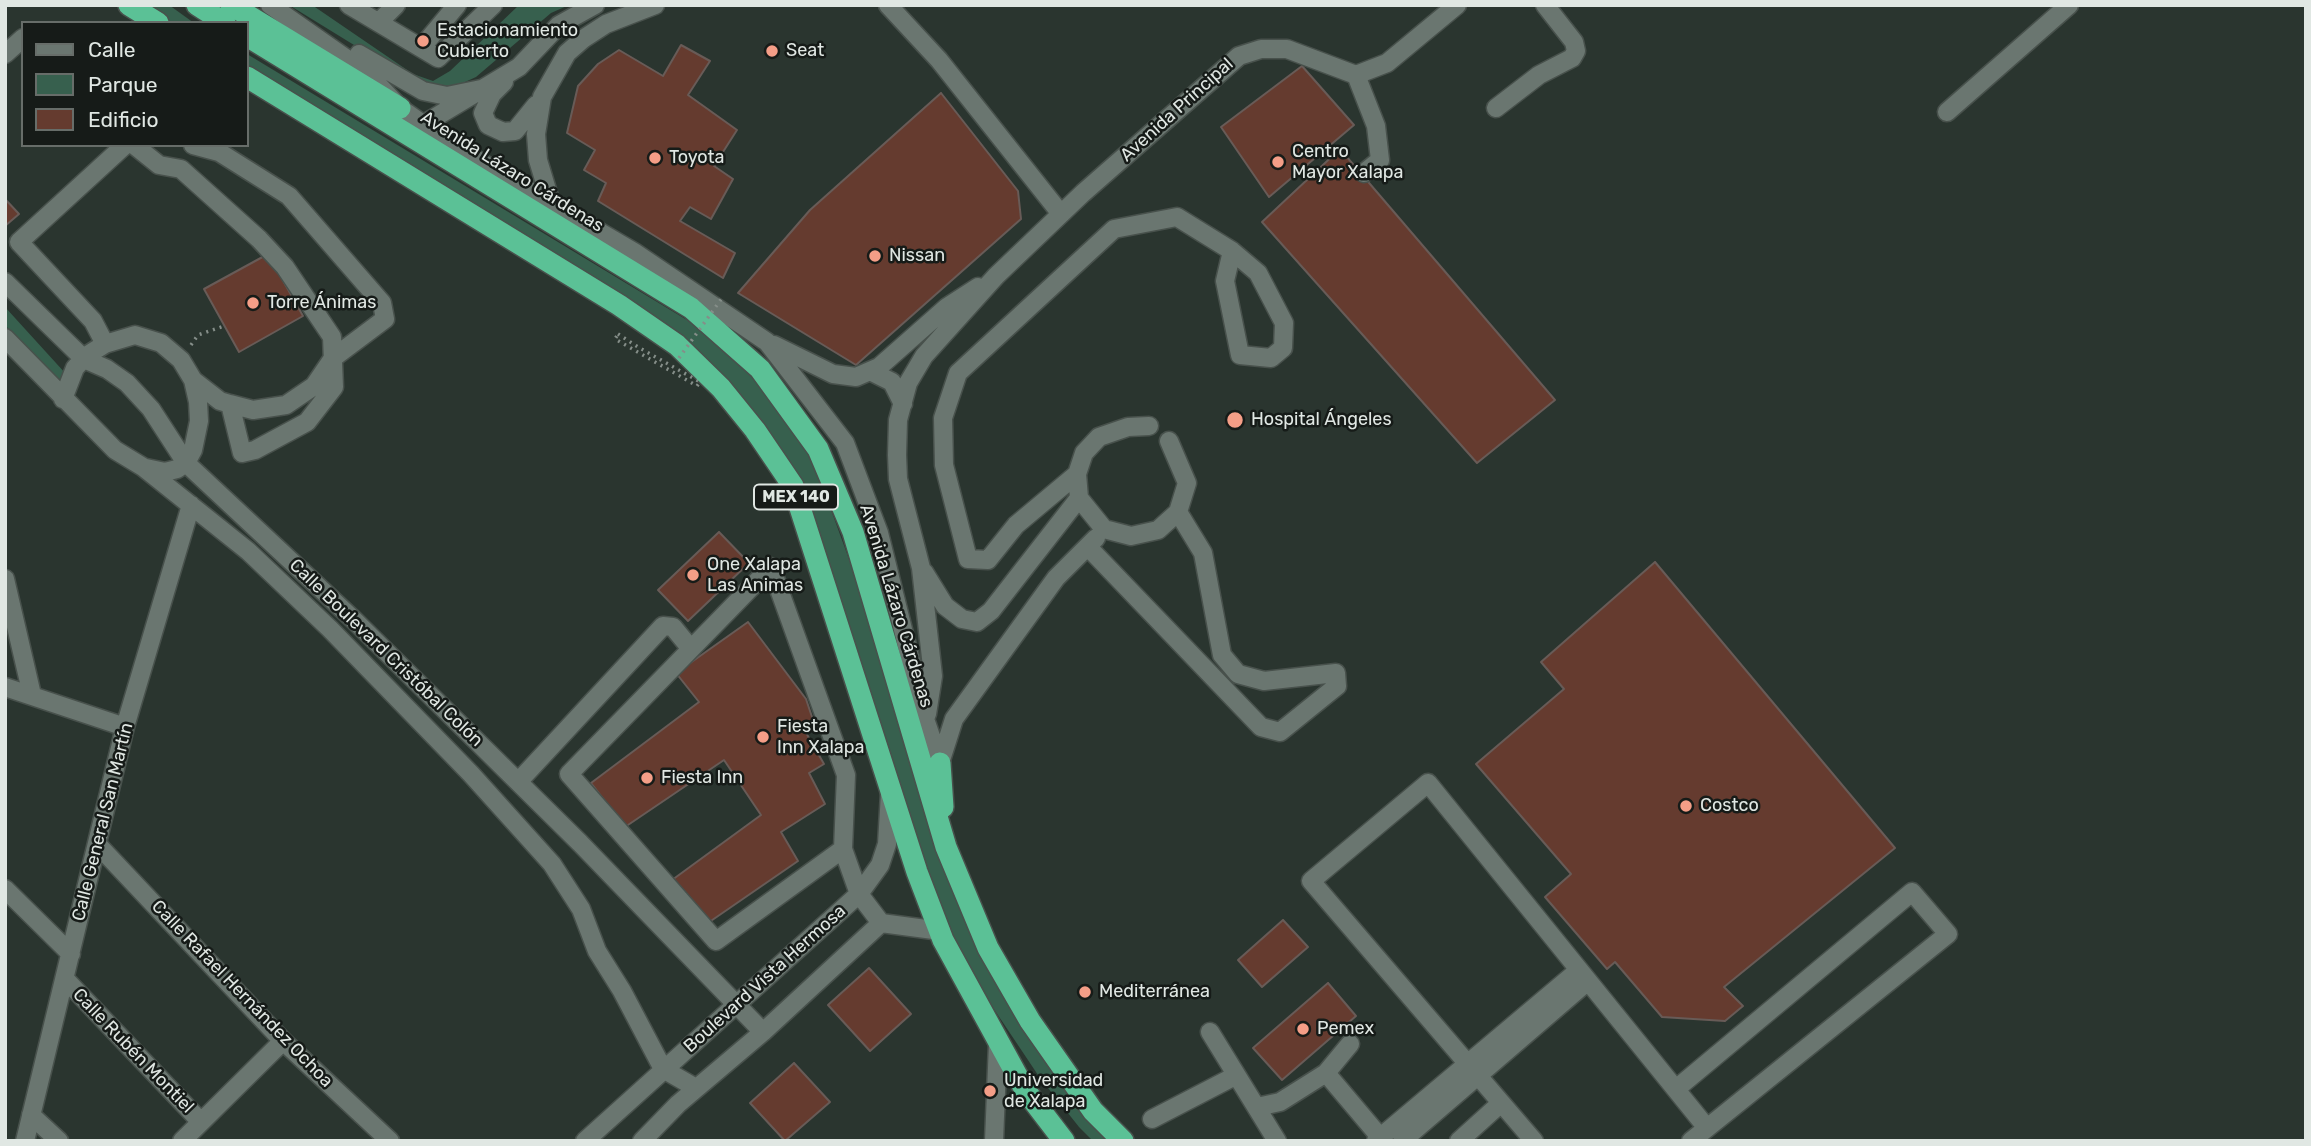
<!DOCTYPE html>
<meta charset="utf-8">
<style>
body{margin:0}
#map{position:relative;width:2311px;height:1146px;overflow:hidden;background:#2a352f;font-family:Rubik,sans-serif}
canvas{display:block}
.frame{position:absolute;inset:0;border:7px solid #e0e7e3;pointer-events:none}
.legend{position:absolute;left:21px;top:21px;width:228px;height:126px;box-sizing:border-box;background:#161b18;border:2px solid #676d69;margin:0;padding:9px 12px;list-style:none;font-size:21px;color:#e0e7e3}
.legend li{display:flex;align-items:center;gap:14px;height:35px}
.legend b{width:35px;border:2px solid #676d69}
</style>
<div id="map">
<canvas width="2311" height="1146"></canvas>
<div class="frame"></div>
<ul class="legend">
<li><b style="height:9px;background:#6a7670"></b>Calle</li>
<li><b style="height:19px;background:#37604e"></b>Parque</li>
<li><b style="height:19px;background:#653b2f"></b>Edificio</li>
</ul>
</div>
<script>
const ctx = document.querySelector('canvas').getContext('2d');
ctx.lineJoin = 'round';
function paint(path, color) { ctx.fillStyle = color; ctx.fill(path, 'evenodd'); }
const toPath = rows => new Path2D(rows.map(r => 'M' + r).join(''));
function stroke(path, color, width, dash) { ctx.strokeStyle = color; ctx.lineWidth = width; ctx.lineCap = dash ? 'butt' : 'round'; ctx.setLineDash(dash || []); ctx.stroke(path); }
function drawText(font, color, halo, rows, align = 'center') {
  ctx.font = font + ' Rubik,sans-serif'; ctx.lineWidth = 5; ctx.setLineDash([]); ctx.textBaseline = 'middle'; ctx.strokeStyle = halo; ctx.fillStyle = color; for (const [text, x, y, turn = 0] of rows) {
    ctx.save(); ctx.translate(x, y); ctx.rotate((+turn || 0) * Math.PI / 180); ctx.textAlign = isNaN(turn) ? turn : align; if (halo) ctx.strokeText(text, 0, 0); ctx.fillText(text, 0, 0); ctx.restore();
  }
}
const green = toPath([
 [135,5,169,5,194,23,164,23],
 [289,5,312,5,413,74,433,81,450,71,519,5,569,5,551,13,476,77,454,87,433,88,406,77],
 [247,54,687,320,755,373,811,455,861,592,982,948,1115,1141,1093,1141,1079,1127,1040,1078,947,939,833,585,733,390,247,74],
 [5,307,66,374,57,382,5,325]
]);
const building = toPath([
 [681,45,710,61,688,95,737,130,714,166,733,179,711,219,690,207,680,221,735,253,723,278,598,201,606,183,584,170,595,150,567,133,578,86,598,64,619,50,663,76,681,45],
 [1302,66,1354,125,1269,197,1221,127,1302,66],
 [941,93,1018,191,1021,219,856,365,738,293,810,210,941,93],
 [1340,149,1555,400,1477,463,1262,222,1340,149],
 [5,199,19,214,5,226,5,199],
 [268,254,303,316,239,352,204,289,268,254],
 [719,532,749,563,688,621,658,590,719,532],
 [1655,562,1895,848,1724,987,1743,1006,1725,1021,1662,1017,1615,962,1607,969,1545,897,1571,874,1476,764,1564,689,1541,662,1655,562],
 [748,622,806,699,815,726,805,731,824,764,809,773,825,804,781,832,798,861,705,925,672,880,761,815,724,760,625,827,591,783,699,702,676,673,748,622],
 [1283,920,1308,947,1262,987,1238,960,1283,920],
 [869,968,911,1014,870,1051,828,1005,869,968],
 [1328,983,1356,1016,1282,1080,1253,1048,1328,983],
 [794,1063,830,1102,785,1141,750,1103,794,1063]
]);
const path = toPath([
 [618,334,638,347,700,382,697,386,615,339,618,334],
 [191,345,198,335,224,326]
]);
const minor = toPath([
 [270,5,367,73,400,108,460,150,634,252,767,342,845,443,879,533,926,722,940,763],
 [349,5,438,58,493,5],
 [888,5,939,60,1061,214],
 [379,22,396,5],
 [422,47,457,5],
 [5,54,23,38],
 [359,54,423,91,447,96,481,89],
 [1356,75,1376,126,1380,160,1364,173],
 [504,82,492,94,483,113,488,125,503,132,515,131,536,105],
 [1496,108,1539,75,1572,58,1576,51,1574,42,1545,5],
 [1947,112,2069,5],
 [424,124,519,67,559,25,595,5],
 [134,145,159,165,181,169,259,239,285,267,332,337,334,387,307,422,255,450,242,453,230,404],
 [193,145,219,152,289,196,382,303,385,319,333,358,314,386,286,405,253,410,230,404,220,401,193,380],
 [551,203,538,160,536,134,542,97,567,53,583,39,606,24,655,5],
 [5,282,84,359,107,369,127,383,151,409,186,463,354,620,580,843,763,1032],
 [5,338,115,450,143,467,248,551,330,629,471,774,552,864,581,909,597,951,622,991,663,1069,696,1088],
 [105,344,93,321,19,242,125,145],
 [774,345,833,374,856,377,879,367,947,307,978,287],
 [870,371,892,382,903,404],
 [63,399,75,368,86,356,105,344,135,335,161,343,181,360,193,380,198,402,199,421,193,450,186,463,177,469,165,472,146,468],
 [1149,426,1128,427,1099,437,1084,453,1077,474,1079,498,1104,529,1131,536,1158,530,1178,512,1187,483,1169,441],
 [1077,474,1016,525,988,560,968,559,944,465,943,418,958,373,1114,229,1177,217,1232,251,1258,273,1284,323,1283,348,1271,358,1240,355,1225,281,1232,251],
 [1088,547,1261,727,1280,732,1337,686,1336,673,1264,681,1238,674,1222,655,1203,553,1178,512],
 [924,572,945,606,962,619,977,622,991,611,1079,498],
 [5,579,32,695],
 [5,687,125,727],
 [927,714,933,676,921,568,898,479,897,455,898,420,908,383,924,356,996,276,1083,193,1239,56,1261,49,1287,49,1356,75,1387,63,1457,5],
 [940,763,954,719,1056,578,1096,538],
 [518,782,663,626,673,627,691,649],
 [97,844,283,1041,390,1141],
 [843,849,716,941,569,774,771,567,846,775,843,849,859,894,881,923],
 [5,889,71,954],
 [65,979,201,1122],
 [1210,1032,1277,1141],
 [1326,1073,1380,1137],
 [1676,1089,1912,892,1948,934,1691,1141],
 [1257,1107,1280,1102,1326,1073,1350,1044],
 [31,1115,59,1141],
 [1152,1119,1235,1076],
 [25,1141,125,727,191,505],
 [182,1141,283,1041],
 [585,1141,859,894,880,865,887,844,890,793],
 [642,1141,678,1104,763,1032,881,923,941,931],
 [994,1141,998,1043],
 [1376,1141,1579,970],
 [1402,1141,1588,981],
 [1459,1141,1501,1103],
 [1534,1141,1311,881,1428,783,1707,1128]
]);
const highway = toPath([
 [129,5,158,23],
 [197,5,225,23],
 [231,5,400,108],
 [247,36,691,308,760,369,818,449,853,532,946,847,988,948,1030,1021,1093,1111,1123,1141],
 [247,77,619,305,677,345,721,388,755,430,793,486,917,872,943,940,1025,1090,1064,1141],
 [940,763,943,807]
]);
const pathBridge = toPath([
 [679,358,722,298]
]);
const markers = [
 [423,41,7,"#f49e87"],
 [772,51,7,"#f49e87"],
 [655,158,7,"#f49e87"],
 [1278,162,7,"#f49e87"],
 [875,256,7,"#f49e87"],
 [253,303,7,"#f49e87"],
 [1235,420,9,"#f49e87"],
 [693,575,7,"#f49e87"],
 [763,737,7,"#f49e87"],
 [647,778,7,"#f49e87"],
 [1686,806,7,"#f49e87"],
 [1085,992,7,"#f49e87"],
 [1303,1029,7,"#f49e87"],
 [990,1091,7,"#f49e87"]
];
const shields = [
 [796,497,84]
];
const shieldNames = [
 ["MEX 140",796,497]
];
const poiNames = [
 ["Estacionamiento",437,31],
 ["Cubierto",437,52],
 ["Seat",786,51],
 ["Centro",1292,152],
 ["Mayor Xalapa",1292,173],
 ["Toyota",669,158],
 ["Nissan",889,256],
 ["Torre Ánimas",267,303],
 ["Hospital Ángeles",1251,420],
 ["One Xalapa",707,565],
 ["Las Animas",707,586],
 ["Fiesta",777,727],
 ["Inn Xalapa",777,748],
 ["Fiesta Inn",661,778],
 ["Costco",1700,806],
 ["Mediterránea",1099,992],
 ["Pemex",1317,1029],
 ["Universidad",1004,1081],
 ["de Xalapa",1004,1102]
];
const streetNames = [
 ["Avenida Principal",1177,110,-42],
 ["Avenida Lázaro Cárdenas",512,172,32],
 ["Avenida Lázaro Cárdenas",896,606,73],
 ["Calle Boulevard Cristóbal Colón",386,653,44],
 ["Calle General San Martín",103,822,-76],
 ["Boulevard Vista Hermosa",765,979,-42],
 ["Calle Rafael Hernández Ochoa",242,994,46],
 ["Calle Rubén Montiel",133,1051,46]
];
paint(green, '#37604e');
paint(building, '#653b2f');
stroke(building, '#685b57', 2);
stroke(minor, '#48514c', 21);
stroke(highway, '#48514c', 24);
stroke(path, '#858e89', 3.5, [2, 5]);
stroke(minor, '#6a7670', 18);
stroke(highway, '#5bc196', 21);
stroke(pathBridge, '#858e89', 3.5, [2, 5]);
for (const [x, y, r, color] of markers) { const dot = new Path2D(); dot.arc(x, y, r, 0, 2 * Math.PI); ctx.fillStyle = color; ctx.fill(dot); stroke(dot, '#161b18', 2.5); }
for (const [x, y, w] of shields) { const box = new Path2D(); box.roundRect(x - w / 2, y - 12.5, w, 25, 5); ctx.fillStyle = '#161b18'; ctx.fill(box); stroke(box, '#e0e7e3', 2); }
drawText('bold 16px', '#e0e7e3', null, shieldNames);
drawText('18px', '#e0e7e3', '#161b18', poiNames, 'left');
drawText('18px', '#e0e7e3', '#161b18', streetNames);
</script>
